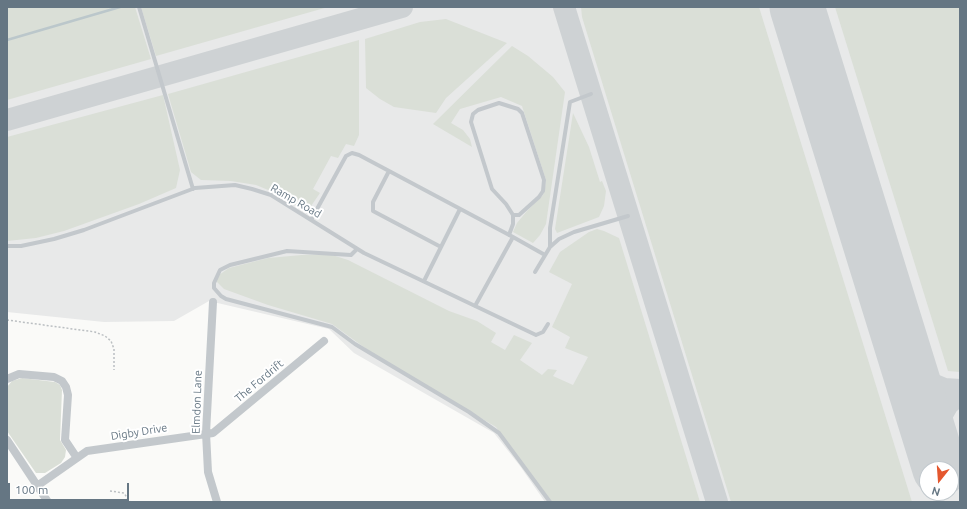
<!DOCTYPE html>
<style>
body{margin:0}
#map{position:relative;width:967px;height:509px;overflow:hidden;background:#fafaf8;font-family:Ubuntu,sans-serif}
canvas{display:block}
.frame{position:absolute;inset:0;border:8px solid #657683;pointer-events:none}
.north{position:absolute;left:919px;top:461px;width:40px;height:40px;box-sizing:border-box;background:#fff;border:1px solid #c1c8cd;border-radius:50%;rotate:197deg;font-size:11px;font-weight:700;line-height:16px;text-align:center;color:#657683}
.north::after{content:'';display:block;margin:auto;width:14px;height:18px;background:#e4572e;clip-path:polygon(50% 0,100% 100%,50% 72%,0 100%)}
.scale{position:absolute;left:8px;top:483px;width:121px;height:18px;box-sizing:border-box;border:2px solid #657683;border-top:0;padding-left:5px;font-size:12px;line-height:14px;white-space:nowrap;color:#657683;-webkit-text-stroke:3px #fff;paint-order:stroke}
</style>
<div id="map">
<canvas width="967" height="509"></canvas>
<div class="frame"></div>
<div class="north">N</div>
<div class="scale">100 m</div>
</div>
<script>
const ctx = document.querySelector('canvas').getContext('2d');
ctx.lineJoin = 'round';
function paint(path, color) { ctx.fillStyle = color; ctx.fill(path, 'evenodd'); }
const toPath = rows => new Path2D(rows.map(r => 'M' + r).join(''));
function stroke(path, color, width, dash) { ctx.strokeStyle = color; ctx.lineWidth = width; ctx.lineCap = dash ? 'butt' : 'round'; ctx.setLineDash(dash || []); ctx.stroke(path); }
function drawText(font, color, halo, rows, align = 'center') {
  ctx.font = font + ' Ubuntu,sans-serif'; ctx.lineWidth = 4; ctx.setLineDash([]); ctx.textBaseline = 'middle'; ctx.strokeStyle = halo; ctx.fillStyle = color; for (const [text, x, y, turn = 0] of rows) {
    ctx.save(); ctx.translate(x, y); ctx.rotate((+turn || 0) * Math.PI / 180); ctx.textAlign = isNaN(turn) ? turn : align; if (halo) ctx.strokeText(text, 0, 0); ctx.fillText(text, 0, 0); ctx.restore();
  }
}
const built = toPath([
 [7,7,960,7,960,502,545,502,520,466,494,433,354,353,329,329,209,301,174,321,104,322,7,312],
 [927,469,951,469,951,493,927,493]
]);
const green = toPath([
 [7,7,135,7,151,59,7,100],
 [141,7,328,7,156,56],
 [581,7,759,7,912,502,731,502,582,17],
 [835,7,960,7,960,372,948,371],
 [446,19,507,43,446,98,436,113,394,107,380,99,366,88,365,39,420,22],
 [359,40,359,135,354,146,346,144,338,158,331,156,313,189,320,193,311,206,301,209,278,194,256,185,231,181,201,180,191,172,168,94],
 [512,46,528,56,553,77,565,92,546,224,540,235,533,243,513,232,517,223,527,211,543,195,545,188,546,180,522,106,501,97,460,109,451,123,463,130,470,139,472,147,433,124],
 [163,95,180,170,176,188,139,204,64,231,36,238,7,241,7,137],
 [573,113,589,147,600,182,602,181,606,191,604,206,599,217,557,233,555,229],
 [597,229,604,231,619,238,700,502,550,502,496,427,372,353,332,324,268,305,224,289,216,281,219,275,229,268,268,258,302,255,329,254,348,260,449,311,477,321,496,333,491,342,505,350,514,335,532,343,520,360,542,375,548,369,557,370,553,376,573,385,588,357,565,348,570,337,552,327,572,284,549,272,560,252,589,232],
 [22,378,55,382,60,385,62,390,60,440,66,450,65,457,61,463,45,473,36,473,7,431,7,387,12,381]
]);
const stream = toPath([
 [7,40,120,7]
]);
const taxiway = toPath([
 [564,7,717,502],
 [7,120,402,7],
 [907,362,919,375,932,384,944,389,960,390],
 [934,449,934,438,940,418,948,404,960,394]
]);
const runway = toPath([
 [797,7,940,469]
]);
const path = toPath([
 [7,320,95,332,105,336,111,341,114,349,114,370],
 [110,491,124,493,130,502]
]);
const service = toPath([
 [139,7,193,189],
 [389,171,373,202,373,211,441,247],
 [311,220,346,156,352,153,359,155,513,237,475,306],
 [509,235,513,224,513,215,506,204,492,189,471,122,473,114,478,110,499,103,518,109,522,113,544,180,543,191,539,197,519,215,513,215],
 [513,237,545,255],
 [7,246,21,246,54,239,84,230,195,188,235,185,252,189,271,195,364,253,536,335,543,332,548,324],
 [550,247,550,228,570,102,591,94],
 [357,249,351,255,287,251,230,265,220,270,214,283,214,288,221,296,226,299,332,327,355,344,469,412,499,433,550,502],
 [535,272,550,247,559,239,574,232,628,216],
 [424,281,460,209]
]);
const minor = toPath([
 [213,302,206,433,208,472,217,502],
 [7,379,19,374,54,377,62,381,66,387,68,395,65,440,77,458],
 [7,440,48,502],
 [37,486,87,451,213,433,324,341]
]);
const streetNames = [
 ["Ramp Road",296,201,30],
 ["The Fordrift",259,381,-40],
 ["Elmdon Lane",197,402,-88],
 ["Digby Drive",139,432,-9]
];
paint(built, '#e8e9e9');
paint(green, '#dadfd7');
stroke(stream, '#bbc7cb', 2.5);
stroke(taxiway, '#ced2d4', 22);
stroke(runway, '#ced2d4', 55);
stroke(path, '#bbbfc2', 1.5, [2, 2]);
stroke(service, '#c3c8cc', 4);
stroke(minor, '#c3c8cc', 8);
drawText('11px', '#657683', '#fff', streetNames);
</script>
